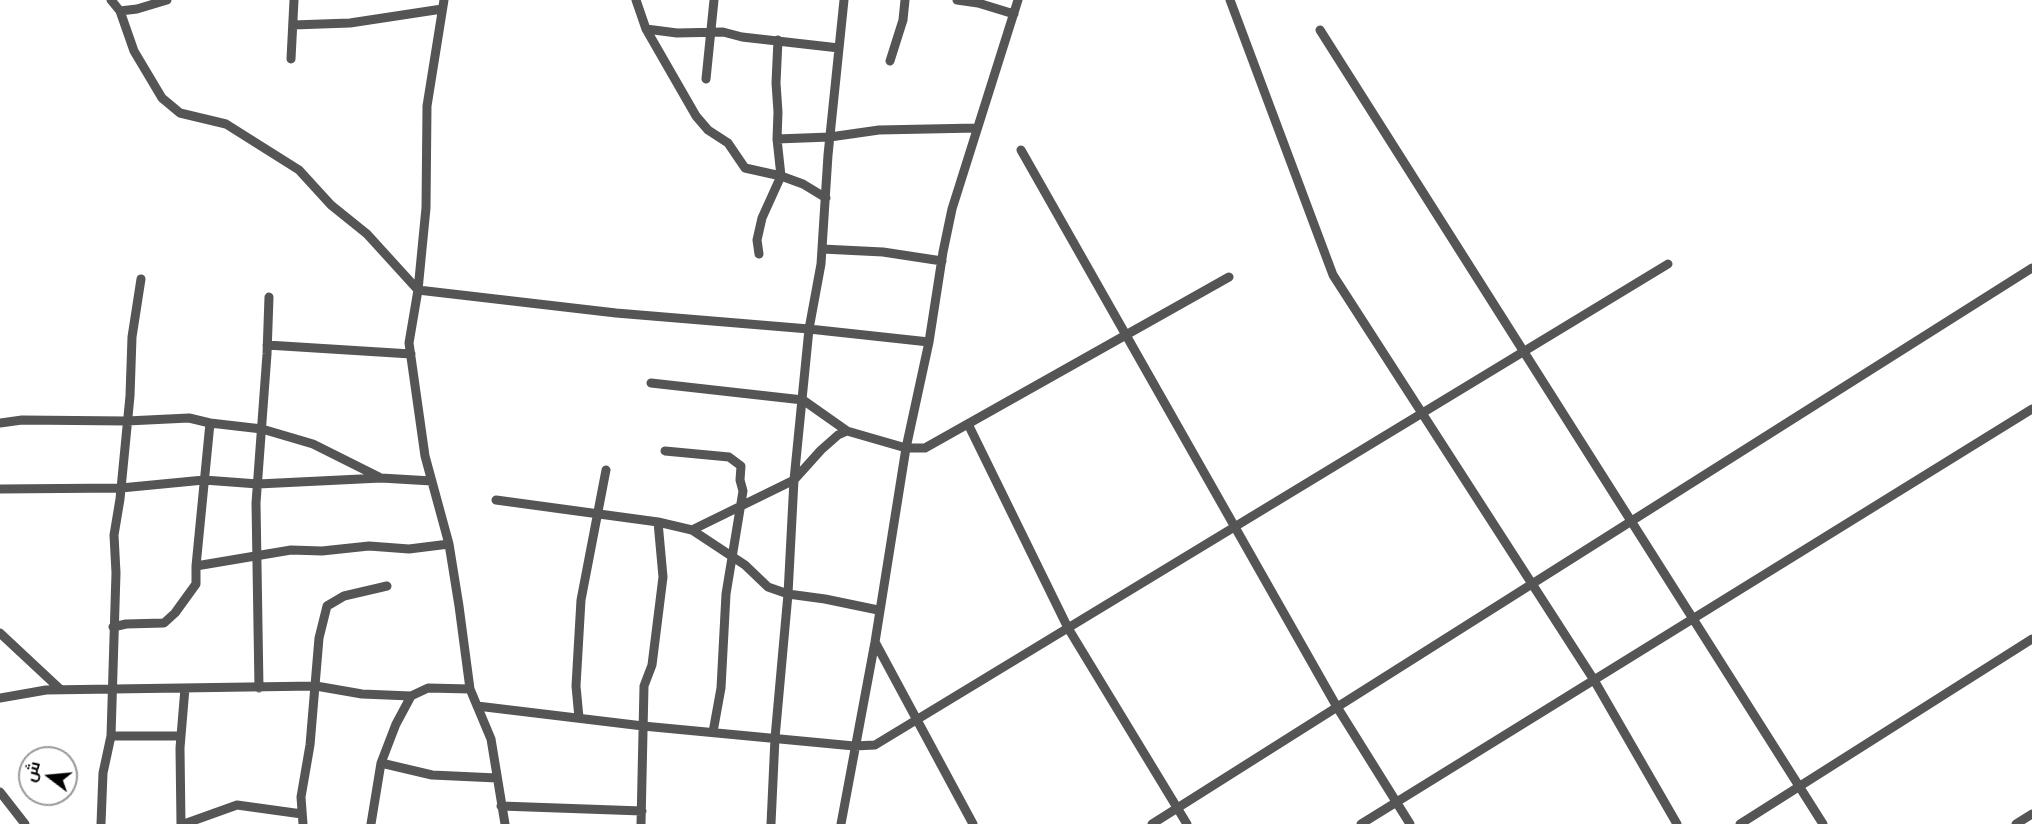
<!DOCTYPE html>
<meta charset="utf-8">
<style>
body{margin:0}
#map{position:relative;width:2032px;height:824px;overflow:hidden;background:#fff;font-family:Jost,Cairo,sans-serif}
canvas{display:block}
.north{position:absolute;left:18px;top:746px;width:60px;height:60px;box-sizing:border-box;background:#fff;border:2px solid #999;border-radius:50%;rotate:286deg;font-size:16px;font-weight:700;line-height:24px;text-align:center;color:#000}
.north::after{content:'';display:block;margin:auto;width:21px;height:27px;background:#000;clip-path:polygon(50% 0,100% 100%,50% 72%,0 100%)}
</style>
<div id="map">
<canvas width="2032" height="824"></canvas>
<div class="north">ش</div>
</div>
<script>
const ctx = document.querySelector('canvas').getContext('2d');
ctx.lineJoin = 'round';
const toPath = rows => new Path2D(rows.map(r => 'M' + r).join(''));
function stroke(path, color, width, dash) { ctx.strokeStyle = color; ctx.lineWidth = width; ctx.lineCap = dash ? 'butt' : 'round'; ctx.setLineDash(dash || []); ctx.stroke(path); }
const minor = toPath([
 [111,0,120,11,134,51,162,98,180,113,226,124,299,170,331,205,367,234,418,290,616,313,809,329,929,342],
 [444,0,427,106,426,208,418,290,409,343,425,456,449,544,459,606,470,689,491,739,505,824],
 [636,0,646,29,696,116,708,130,728,143,745,168,781,176,803,184,826,198],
 [957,0,978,3,1014,14],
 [1230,0,1333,275,1594,680,1677,824],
 [120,11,137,9,167,0],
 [293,25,350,23,442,9],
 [646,29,677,33,723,32,742,37,839,48],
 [1320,30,1823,824],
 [291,59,294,0],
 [890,61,903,20,905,0],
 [706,79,714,0],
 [777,139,830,137,879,130,977,128],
 [1021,150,1337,707,1410,824],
 [822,249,883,252,942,261],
 [759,254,757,240,762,218,781,176,777,139,778,112,776,83,778,40],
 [267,345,411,354],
 [651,383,803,400,847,431,906,448,925,448,1229,277],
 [0,423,22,420,127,421,189,418,210,423,262,429,313,444,379,477],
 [968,424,1068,628,1187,824],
 [665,451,729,457,741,466,740,480,743,491,726,594,721,688,713,732],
 [0,489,121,488,204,480,258,484,381,478,432,481],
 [496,500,658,522,692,530,745,565,768,587,788,594,825,599,878,610],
 [692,530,794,480,821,450,838,435,847,431],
 [196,566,291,550,322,551,369,546,409,549,449,544],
 [113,627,126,624,164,623,175,613,196,584,196,566,210,423],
 [0,633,61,690],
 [875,642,973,824],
 [259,688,256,503,267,354,269,297],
 [0,698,46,690,316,686,362,694,411,696],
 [477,706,643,726,854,746,875,745,1668,264],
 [579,718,576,686,581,600,606,470],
 [111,736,181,736],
 [381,763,432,775,497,778],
 [0,792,25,824],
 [501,806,642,811],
 [101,824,103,773,111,736,116,573,114,535,120,499,130,396,132,337,141,279],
 [181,824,180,748,185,688],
 [184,824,237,805,302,814],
 [303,824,301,797,310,745,319,638,327,606,344,596,387,586],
 [371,824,381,763,396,724,411,696,428,688,470,689],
 [641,824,644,686,652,665,663,577,658,522],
 [771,824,775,738,788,594,794,480,809,329,821,264,828,155,844,0],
 [841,824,875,642,906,448,929,342,943,252,952,209,1018,0],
 [1152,824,2032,268],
 [1361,824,2032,409],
 [1740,824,2032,639],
 [2016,824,2032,814]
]);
stroke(minor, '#555', 9);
</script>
